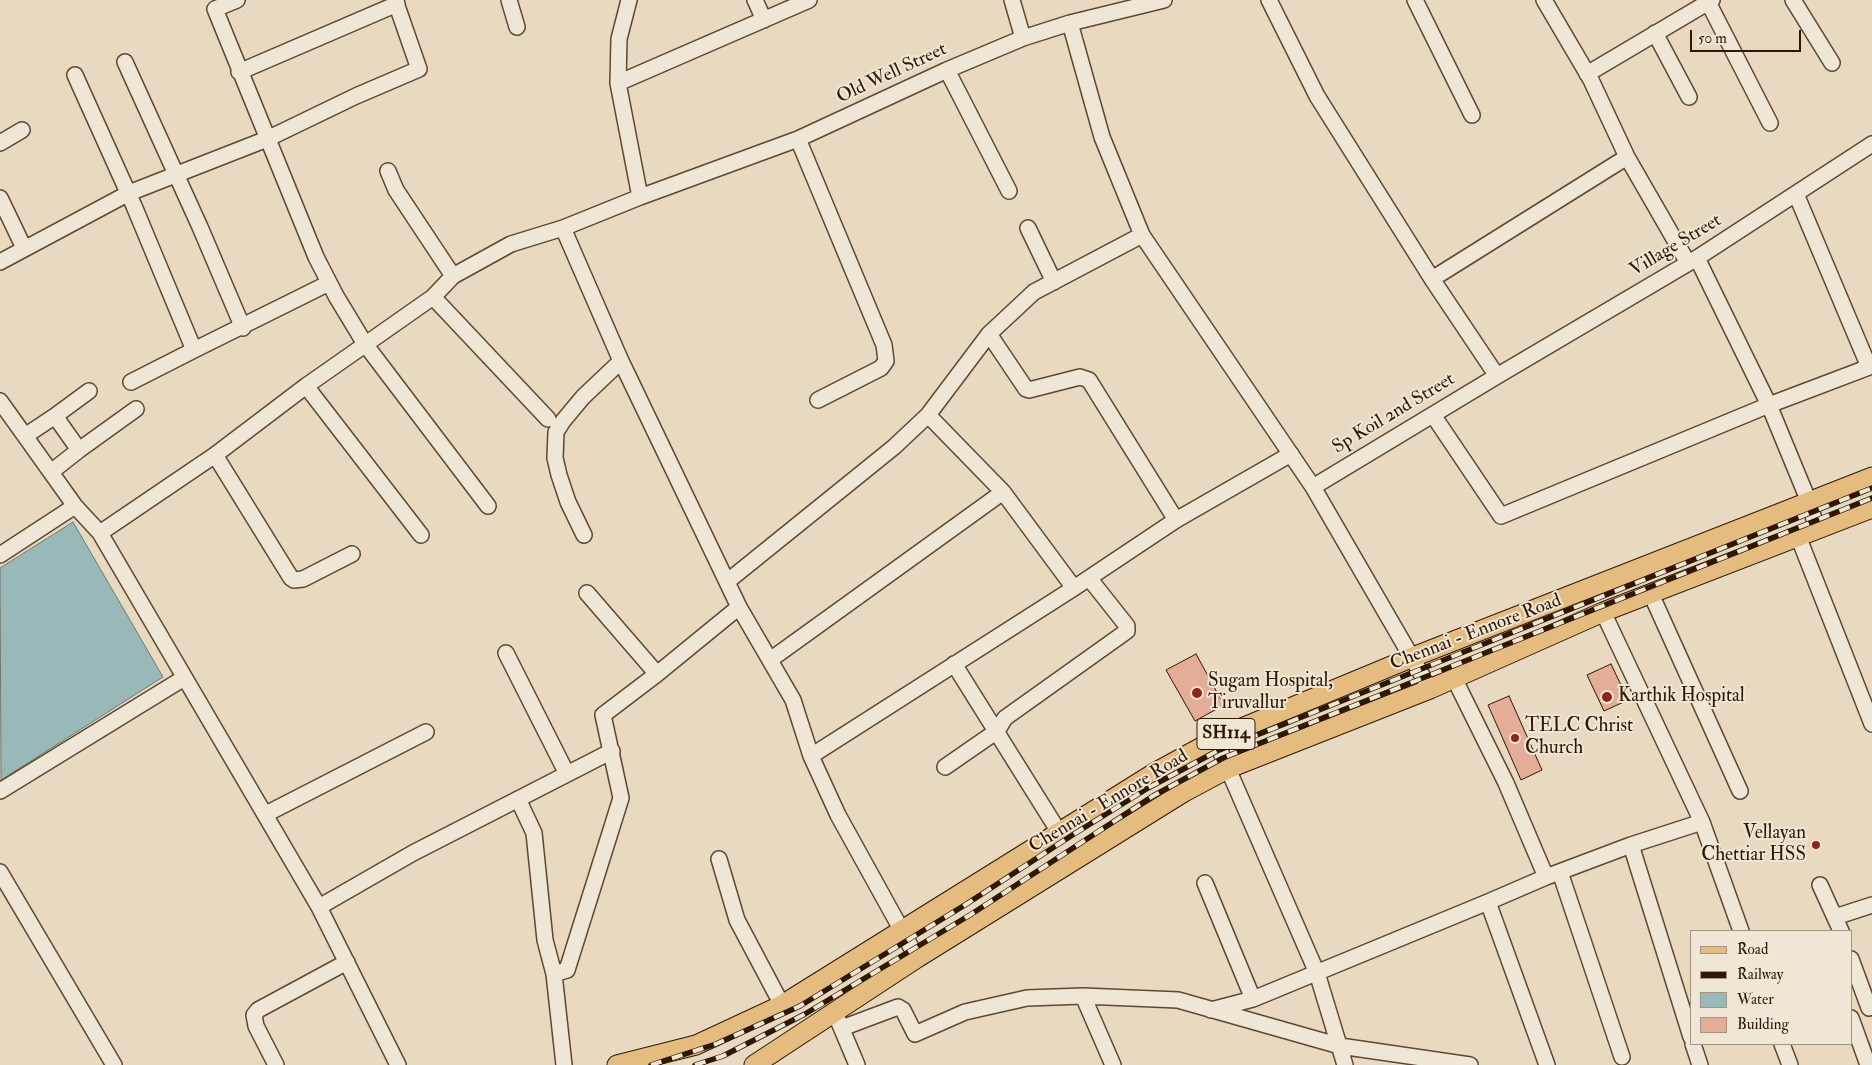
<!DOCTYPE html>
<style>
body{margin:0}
#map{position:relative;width:1872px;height:1065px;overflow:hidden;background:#e8d9c0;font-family:"IM FELL Double Pica",serif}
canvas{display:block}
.legend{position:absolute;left:1690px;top:930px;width:162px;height:115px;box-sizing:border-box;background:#f0e6d6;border:1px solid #a39482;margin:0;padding:6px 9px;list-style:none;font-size:15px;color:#2f1803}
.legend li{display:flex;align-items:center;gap:10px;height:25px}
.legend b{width:25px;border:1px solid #a39482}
.scale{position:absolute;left:1690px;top:30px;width:111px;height:22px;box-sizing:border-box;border:2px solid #2f1803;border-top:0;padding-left:6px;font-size:15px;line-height:18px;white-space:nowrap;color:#2f1803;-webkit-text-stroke:4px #f0e6d6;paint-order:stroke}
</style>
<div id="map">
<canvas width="1872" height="1065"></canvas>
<ul class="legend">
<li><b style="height:6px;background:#e4bc80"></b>Road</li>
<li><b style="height:6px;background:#2f1803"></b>Railway</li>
<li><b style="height:14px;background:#98b9b8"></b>Water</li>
<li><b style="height:14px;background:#e3ad98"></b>Building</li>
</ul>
<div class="scale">50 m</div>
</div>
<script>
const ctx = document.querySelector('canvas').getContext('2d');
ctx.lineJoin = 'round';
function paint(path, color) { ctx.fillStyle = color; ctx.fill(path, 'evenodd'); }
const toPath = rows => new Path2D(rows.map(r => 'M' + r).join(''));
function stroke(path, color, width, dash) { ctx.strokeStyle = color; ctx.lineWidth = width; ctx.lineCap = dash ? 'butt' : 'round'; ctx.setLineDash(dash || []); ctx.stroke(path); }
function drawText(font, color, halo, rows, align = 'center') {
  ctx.font = font + ' "IM FELL Double Pica",serif'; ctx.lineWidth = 4; ctx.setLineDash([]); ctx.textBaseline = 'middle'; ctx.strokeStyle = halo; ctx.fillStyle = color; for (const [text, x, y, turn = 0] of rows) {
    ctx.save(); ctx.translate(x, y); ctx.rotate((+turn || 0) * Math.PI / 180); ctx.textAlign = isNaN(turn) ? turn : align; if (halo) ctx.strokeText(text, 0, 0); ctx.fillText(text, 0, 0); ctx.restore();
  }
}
const water = toPath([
 [73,522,163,677,1,780,0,568,73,522]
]);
const building = toPath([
 [1196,654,1224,705,1195,721,1166,670,1196,654],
 [1611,664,1628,700,1604,711,1587,675,1611,664],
 [1509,696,1542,770,1521,780,1488,705,1509,696]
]);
const minor = toPath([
 [237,0,215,9,316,257,336,296,365,344,488,506],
 [509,0,517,27],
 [629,0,619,39,618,83,640,197],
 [755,0,764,20],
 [1012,0,1023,38],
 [1269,0,1317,96,1432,279,1497,376],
 [1415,0,1472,115],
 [1544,0,1591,80,1627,157,1688,263],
 [1793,0,1832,63],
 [1708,2,1770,123],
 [1070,23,1102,137,1142,235,1313,487,1430,689],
 [1655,33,1689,97],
 [125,62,200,227,243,328],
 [947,70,1009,191],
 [239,72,397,4],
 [1587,74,1712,0],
 [75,75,134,206,194,350,329,283],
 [618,83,809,0],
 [798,139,884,345,886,361,881,368,818,400],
 [0,143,22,130],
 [388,171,396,190,453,276],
 [1796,194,1869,367],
 [0,198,24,248],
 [563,228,621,361,739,607,793,700,811,756,838,815,917,958],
 [1028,228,1054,282],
 [1697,258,1769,405,1809,502,1817,529],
 [0,262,129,193,267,139,356,96,419,69,395,0],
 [1432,279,1627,157],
 [433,297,548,419],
 [989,334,1026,389,1029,390,1080,377,1089,380,1176,520],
 [131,382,194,350],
 [306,386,421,535],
 [0,401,75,506,100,533,319,907,398,1065],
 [928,415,1003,492,1074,588],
 [1433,415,1501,516,1769,405,1872,366],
 [55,416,89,391],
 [25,436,55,416,79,450,51,472],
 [79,450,136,409],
 [215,455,291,578,294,580,303,579,352,554],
 [1313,487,1497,376,1697,258,1872,144],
 [100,533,215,455,306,386,433,297,453,276,511,244,563,228,640,197,798,139,947,70,1023,38,1070,23,1164,0],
 [584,535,568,502,559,475,555,458,556,432,563,421,583,397,621,361],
 [1798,536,1872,724],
 [0,555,75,506],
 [728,581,894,447,928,415,989,334,1034,292,1142,235],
 [587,593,657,674],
 [1651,594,1740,791],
 [1603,612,1702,822,1741,931],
 [506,653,567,774],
 [770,660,1003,492],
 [954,664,1059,832],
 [1454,678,1506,783,1546,877],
 [1215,739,1317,973,1345,1065],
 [811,756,1074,588,1176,520,1291,454],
 [945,767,997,731,1005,718,1127,631,1127,626,1089,578],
 [0,791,184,678],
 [518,799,534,833,545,940,554,974],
 [266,814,426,732],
 [1631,845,1691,1037],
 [719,859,737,920,782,1005],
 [0,872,114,1065],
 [1560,872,1622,1057],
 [1205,883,1253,999],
 [1820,885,1841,931],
 [1488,902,1547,1065],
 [319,907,413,853,612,751],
 [1835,917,1872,905],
 [1851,959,1869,1008],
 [1083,996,1113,1065],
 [1211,1010,1253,999,1488,902,1546,877,1631,845,1702,822],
 [1851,1018,1868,1065],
 [838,1020,857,1065],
 [842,1028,898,1007,903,1010,915,1034,965,1012,1027,998,1083,996,1178,1000,1340,1046,1470,1065],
 [1693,1044,1700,1065],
 [1782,1044,1790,1065],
 [276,1065,256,1026,254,1015,258,1010,347,962],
 [564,1065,554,974,567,970,621,798,603,715,657,674,739,607]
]);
const major = toPath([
 [617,1065,696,1045,782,1005,1156,772,1220,737,1413,657,1872,477],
 [754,1065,917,958,1184,792,1227,769,1430,689,1603,612,1872,508]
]);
const rail = toPath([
 [651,1065,716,1044,800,1006,965,905,1074,834,1148,788,1217,751,1872,488],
 [695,1065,723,1056,805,1014,970,915,1153,796,1223,758,1872,498]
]);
const markers = [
 [1197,693,6,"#8f2418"],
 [1607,697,6,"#8f2418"],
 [1515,738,5,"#8f2418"],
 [1816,845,5,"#8f2418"]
];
const shields = [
 [1226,734,58]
];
const shieldNames = [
 ["SH114",1226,734]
];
const streetNames = [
 ["Old Well Street",892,74,-25],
 ["Village Street",1676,246,-31],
 ["Sp Koil 2nd Street",1394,414,-31],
 ["Chennai - Ennore Road",1476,633,-21],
 ["Chennai - Ennore Road",1109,802,-31]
];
const poiNames = [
 ["Sugam Hospital,",1208,682],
 ["Tiruvallur",1208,704],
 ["Karthik Hospital",1618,697],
 ["TELC Christ",1525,727],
 ["Church",1525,749],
 ["Vellayan",1806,834,"right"],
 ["Chettiar HSS",1806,856,"right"]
];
paint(water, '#98b9b8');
stroke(water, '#6e7970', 1);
paint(building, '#e3ad98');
stroke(building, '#2f1803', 1);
stroke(minor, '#5d4832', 18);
stroke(major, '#2f1803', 21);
stroke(minor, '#f0e6d6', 15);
stroke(major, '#e4bc80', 19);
stroke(rail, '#2f1803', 5.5);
stroke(rail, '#f0e6d6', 4, [11]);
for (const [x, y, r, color] of markers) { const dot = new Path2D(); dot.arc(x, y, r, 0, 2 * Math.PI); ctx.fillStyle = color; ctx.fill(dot); stroke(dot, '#f0e6d6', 2); }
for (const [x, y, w] of shields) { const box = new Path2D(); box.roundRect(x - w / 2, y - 15.5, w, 31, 4); ctx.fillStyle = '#f0e6d6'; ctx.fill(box); stroke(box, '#2f1803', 1); }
drawText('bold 18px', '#2f1803', null, shieldNames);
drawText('19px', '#2f1803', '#f0e6d6', streetNames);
drawText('19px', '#2f1803', '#f0e6d6', poiNames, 'left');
</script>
